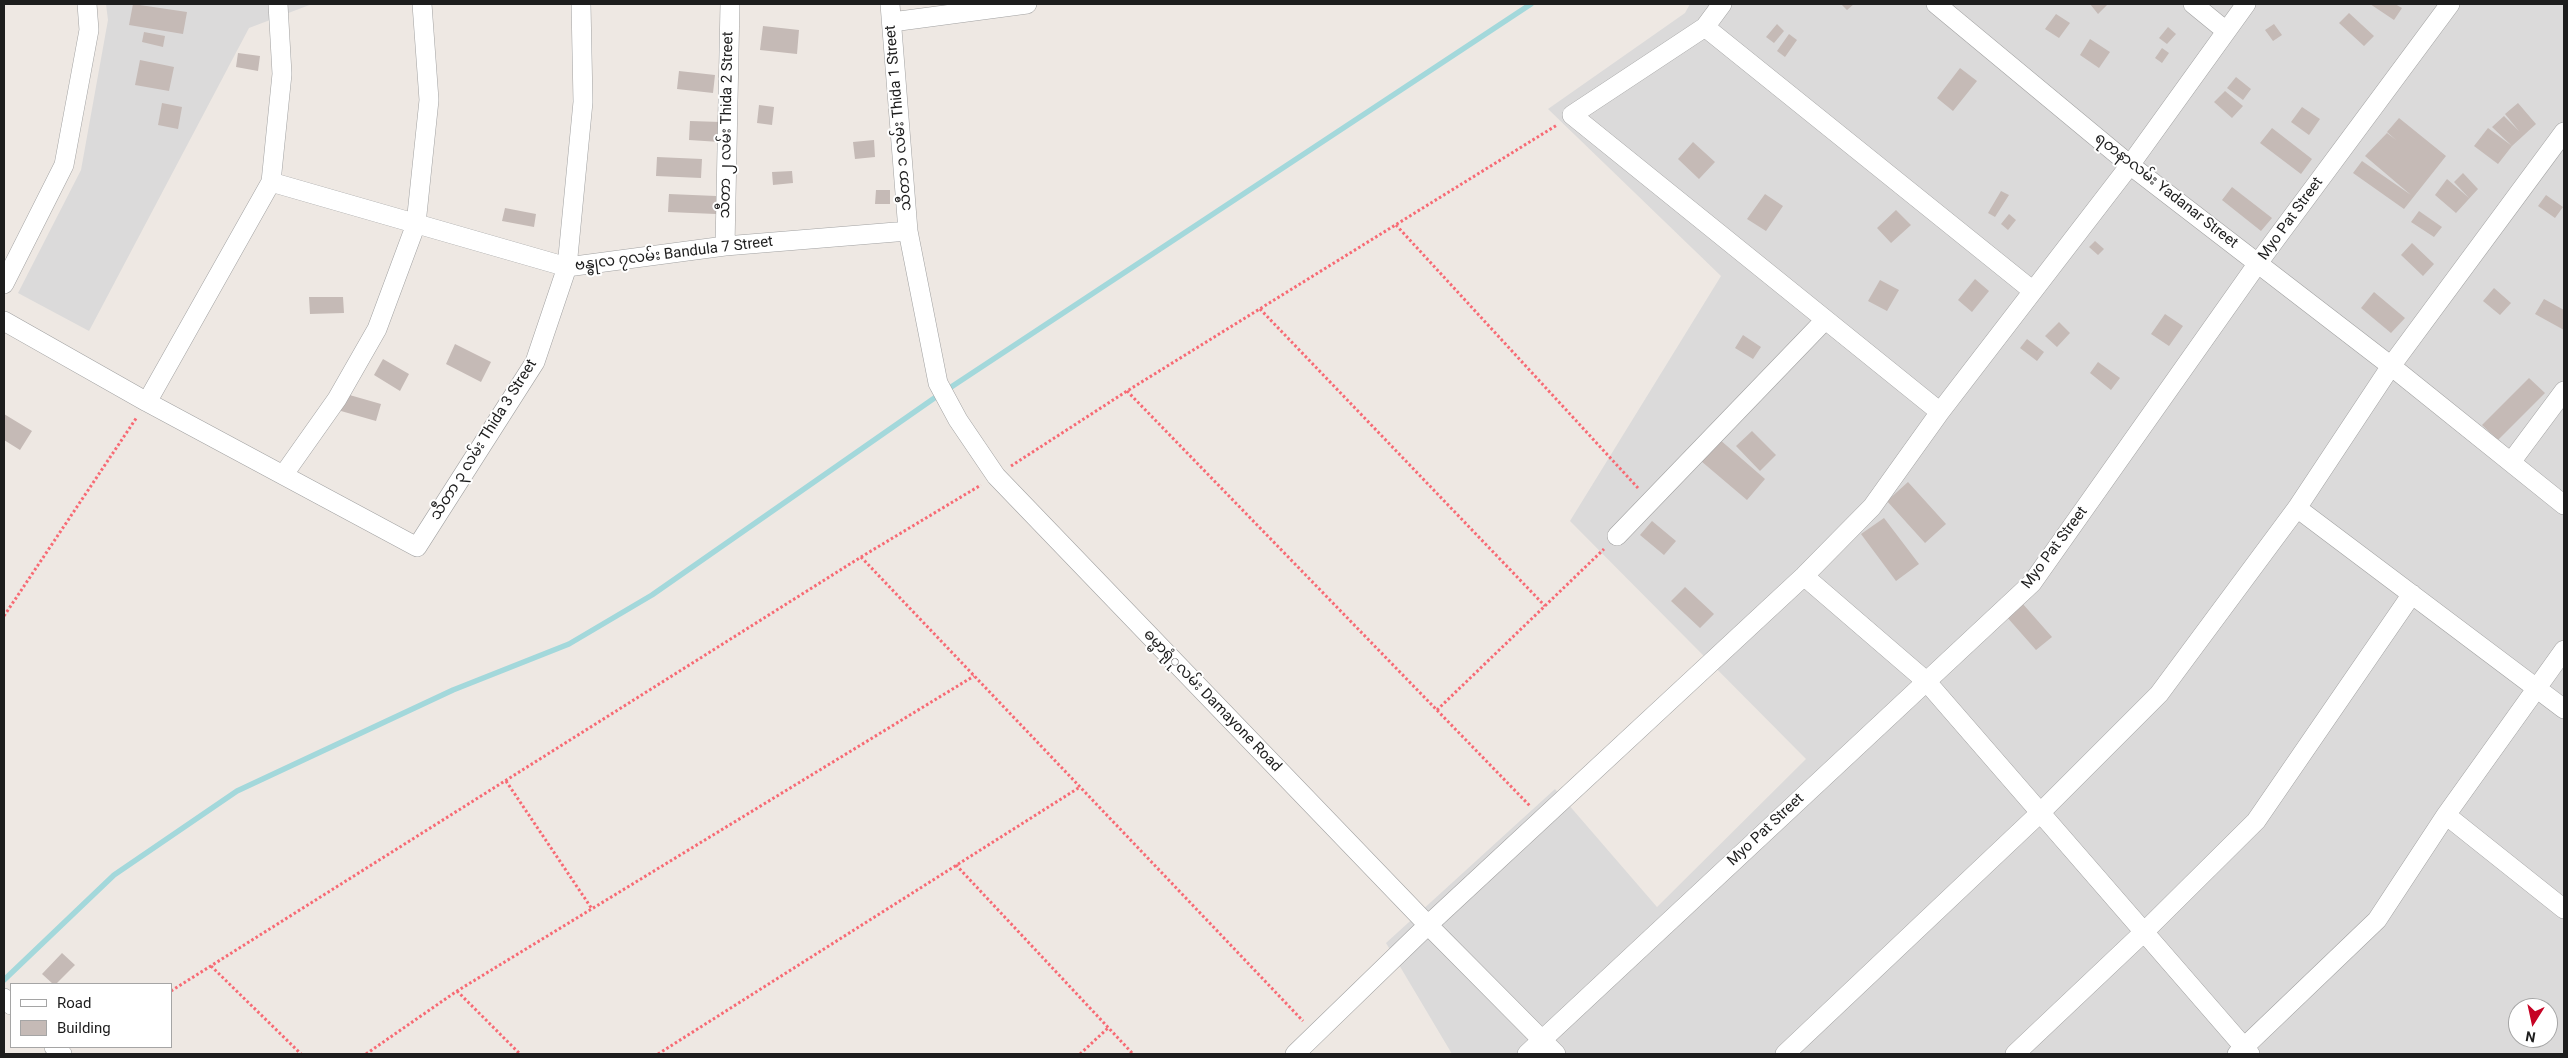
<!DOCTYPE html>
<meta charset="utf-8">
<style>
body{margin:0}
#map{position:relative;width:2568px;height:1058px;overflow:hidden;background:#eee8e3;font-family:Roboto,sans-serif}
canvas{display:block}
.frame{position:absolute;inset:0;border:5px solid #1d1d1d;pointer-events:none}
.legend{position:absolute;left:10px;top:983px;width:162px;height:65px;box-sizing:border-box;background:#fff;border:1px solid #a5a5a5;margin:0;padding:6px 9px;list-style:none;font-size:15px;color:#1d1d1d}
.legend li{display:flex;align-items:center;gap:10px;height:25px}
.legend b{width:25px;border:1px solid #a5a5a5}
.north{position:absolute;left:2508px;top:998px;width:50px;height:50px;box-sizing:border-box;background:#fff;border:1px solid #a5a5a5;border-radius:50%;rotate:190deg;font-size:14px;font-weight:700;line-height:20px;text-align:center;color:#1d1d1d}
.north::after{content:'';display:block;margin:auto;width:18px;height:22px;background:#c60325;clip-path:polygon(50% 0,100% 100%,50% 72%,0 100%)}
</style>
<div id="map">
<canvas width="2568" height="1058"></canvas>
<div class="frame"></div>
<ul class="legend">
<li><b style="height:6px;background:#fff"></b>Road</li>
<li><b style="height:14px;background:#c5bab6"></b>Building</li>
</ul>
<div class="north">N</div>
</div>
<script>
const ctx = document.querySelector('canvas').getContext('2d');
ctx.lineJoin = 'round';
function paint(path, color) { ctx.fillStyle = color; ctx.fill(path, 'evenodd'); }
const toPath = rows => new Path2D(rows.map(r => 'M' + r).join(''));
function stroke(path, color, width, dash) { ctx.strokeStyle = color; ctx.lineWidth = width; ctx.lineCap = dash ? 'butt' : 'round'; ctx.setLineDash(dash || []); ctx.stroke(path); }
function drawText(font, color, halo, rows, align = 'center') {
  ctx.font = font + ' Roboto,"Noto Sans Myanmar",sans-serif'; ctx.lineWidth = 4; ctx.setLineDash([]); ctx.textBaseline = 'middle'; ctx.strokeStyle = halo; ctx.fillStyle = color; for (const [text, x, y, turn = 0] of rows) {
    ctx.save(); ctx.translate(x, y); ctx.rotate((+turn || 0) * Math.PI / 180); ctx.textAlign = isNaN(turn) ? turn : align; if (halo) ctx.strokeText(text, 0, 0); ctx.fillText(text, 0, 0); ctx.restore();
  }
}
const residential = toPath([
 [106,4,312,4,249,28,89,331,18,293,81,170,108,20],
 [1690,4,2564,4,2564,1054,1452,1054,1386,943,1555,789,1657,907,1806,759,1570,521,1721,276,1548,109,1685,13],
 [2518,1008,2548,1008,2548,1038,2518,1038]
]);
const stream = toPath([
 [4,980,114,875,237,791,453,690,569,644,652,595,933,399,1531,4]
]);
const building = toPath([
 [133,4,187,12,183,34,129,25],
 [1841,4,1854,4,1847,10],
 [2090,4,2108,4,2098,14],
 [2370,4,2395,4,2402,8,2394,20],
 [2349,13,2374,36,2364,46,2339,23],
 [2056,14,2070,23,2059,38,2045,29],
 [1777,24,1784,31,1774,43,1766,37],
 [2274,24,2282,35,2273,41,2265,30],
 [763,26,799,30,797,54,760,50],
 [2168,27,2176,34,2167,44,2159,38],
 [144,32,165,36,163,47,142,42],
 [1789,34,1797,40,1785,57,1777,51],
 [2090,39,2110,52,2099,68,2080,55],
 [2162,48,2169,53,2162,63,2155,58],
 [238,53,260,56,258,71,236,67],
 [140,60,174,67,169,91,135,85],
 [1960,68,1977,81,1953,111,1937,98],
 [679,71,715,75,713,93,677,89],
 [2236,77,2251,89,2243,100,2227,88],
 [2225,91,2243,106,2232,118,2214,102],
 [162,103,182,107,178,129,158,125],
 [2518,103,2536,124,2512,146,2492,127,2504,116,2519,131,2505,114],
 [759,105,774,107,772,125,757,123],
 [2302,107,2320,119,2309,135,2291,122],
 [2399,118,2446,156,2404,209,2353,173,2362,161,2411,195,2365,156,2387,133,2396,140,2387,132],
 [690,121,721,122,720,142,689,140],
 [2272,128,2312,159,2301,174,2260,143],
 [2488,128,2512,146,2498,164,2474,146],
 [874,140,875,157,855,159,853,142],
 [1693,142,1715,162,1699,179,1678,159],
 [657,157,702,159,701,178,656,176],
 [792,171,793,183,773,185,772,172],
 [2463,173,2478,189,2456,213,2435,195,2447,179,2469,198,2454,182],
 [2232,187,2272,218,2261,231,2222,200],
 [876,190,890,190,890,204,875,204],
 [2001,191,2009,195,1995,217,1988,213],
 [669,194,716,196,716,214,668,212],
 [1765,194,1783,206,1766,231,1747,219],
 [2546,195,2563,207,2555,218,2538,206],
 [505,208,536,214,534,227,502,221],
 [1896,210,1911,225,1891,243,1877,228],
 [2419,211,2442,227,2434,237,2411,222],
 [2009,214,2016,220,2008,230,2001,224],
 [2095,241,2104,249,2098,255,2089,247],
 [2412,243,2434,264,2423,276,2401,255],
 [1975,279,1989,291,1972,312,1958,300],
 [1880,280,1899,290,1887,311,1868,301],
 [2494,288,2511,303,2500,315,2483,301],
 [2374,292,2405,318,2391,333,2361,308],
 [309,297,343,297,344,313,310,314],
 [2544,299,2564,310,2564,330,2535,314],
 [2165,314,2183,326,2169,346,2151,334],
 [2059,322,2070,333,2057,347,2045,336],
 [1743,335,1761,347,1753,359,1735,348],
 [2027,339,2044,352,2037,361,2020,348],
 [455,344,491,362,481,382,446,364],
 [383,359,409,374,400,391,374,375],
 [2098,362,2120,378,2111,390,2090,373],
 [2529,378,2545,393,2498,440,2482,425],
 [339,392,381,404,376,421,334,409],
 [4,414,32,431,20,450,4,440],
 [1752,431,1776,455,1760,471,1736,446],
 [1719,439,1765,479,1747,500,1701,461],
 [1908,482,1946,524,1925,543,1887,501],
 [1884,518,1919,564,1896,581,1861,534],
 [1652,521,1676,541,1664,555,1640,535],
 [1685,587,1714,614,1700,628,1671,601],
 [2022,603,2052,637,2036,650,2006,616],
 [62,953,75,965,56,984,53,984,42,974]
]);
const path = toPath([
 [1396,225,1638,488],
 [1260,309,1545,606],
 [1127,391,1530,806],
 [1011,466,1127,391,1557,125],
 [861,557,1303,1021],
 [4,616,137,417],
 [1437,710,1604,549],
 [506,781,592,909],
 [956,865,1133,1054],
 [211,966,301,1054],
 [171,991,861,557,981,485],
 [457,991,520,1054],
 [366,1054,457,991,974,676],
 [658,1054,1080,787],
 [1080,1054,1108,1028]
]);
const minor = toPath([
 [890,4,908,231,938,383,958,420,996,476,1428,925,1556,1054],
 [1722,4,1705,27,1572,115,1940,412],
 [1936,4,2130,165,2391,366,2564,505],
 [2193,4,2226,31],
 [892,22,1027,4],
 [1705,27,2033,291],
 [271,182,567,267,725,246,908,231],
 [725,246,730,4],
 [4,284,64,165,89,30,87,4],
 [4,321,147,402,417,547,535,362,567,267,583,102,581,4],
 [147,402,271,182,282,74,278,4],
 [2511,462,2564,391],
 [284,474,337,399,377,329,416,224,429,100,422,4],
 [2297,508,2564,709],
 [1617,536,1825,320],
 [1804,576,1926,681,2250,1054],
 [2446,815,2564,909],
 [4,998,11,1005],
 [54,1047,62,1054],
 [1295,1054,1428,925,1804,576,1872,507,1940,412,2130,165,2246,4],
 [1527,1054,2032,583,2258,263,2450,4],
 [1785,1054,2041,812,2159,694,2297,508,2391,366,2564,132],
 [2015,1054,2144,932,2256,821,2412,594],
 [2237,1054,2377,920,2446,815,2564,650]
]);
const streetNames = [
 ["သီတာ ၁ လမ်း Thida 1 Street",899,118,-95],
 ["သီတာ ၂ လမ်း Thida 2 Street",727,125,-89],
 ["ရတနာလမ်း Yadanar Street",2166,191,38],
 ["Myo Pat Street",2291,219,-54],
 ["ဗန္ဓုလ ၇လမ်း Bandula 7 Street",674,254,-7],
 ["သီတာ ၃ လမ်း Thida 3 Street",484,440,-58],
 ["Myo Pat Street",2055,548,-53],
 ["ဓမ္မာရုံုလမ်း Damayone Road",1212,701,46],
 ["Myo Pat Street",1766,830,-43]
];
paint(residential, '#dbdada');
stroke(stream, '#a3d8db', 5.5);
paint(building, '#c5bab6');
stroke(minor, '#a1a1a1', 20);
stroke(path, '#f76a74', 3, [2.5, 2.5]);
stroke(minor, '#fff', 19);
drawText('15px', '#1d1d1d', '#fff', streetNames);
</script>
